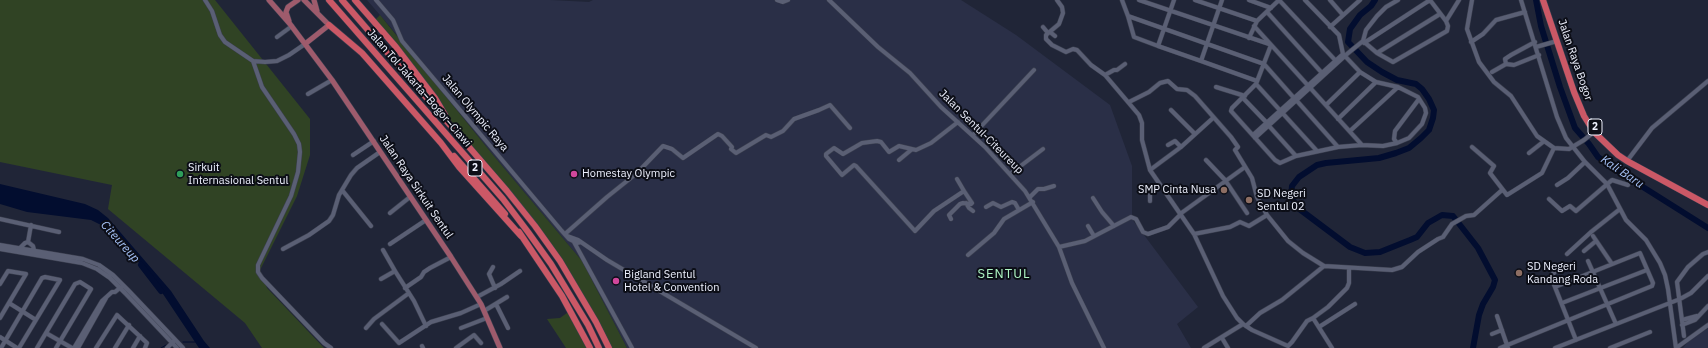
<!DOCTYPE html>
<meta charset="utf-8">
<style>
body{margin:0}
canvas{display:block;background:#202537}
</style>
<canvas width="1708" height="348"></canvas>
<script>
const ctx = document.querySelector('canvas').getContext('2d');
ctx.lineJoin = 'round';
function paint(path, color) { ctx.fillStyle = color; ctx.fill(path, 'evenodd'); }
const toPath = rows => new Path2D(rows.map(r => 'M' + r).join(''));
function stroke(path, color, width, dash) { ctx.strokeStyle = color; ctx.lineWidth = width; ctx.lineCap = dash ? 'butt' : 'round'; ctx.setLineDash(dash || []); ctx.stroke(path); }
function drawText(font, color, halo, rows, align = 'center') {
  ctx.font = font + ' "IBM Plex Sans",sans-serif'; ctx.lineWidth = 4; ctx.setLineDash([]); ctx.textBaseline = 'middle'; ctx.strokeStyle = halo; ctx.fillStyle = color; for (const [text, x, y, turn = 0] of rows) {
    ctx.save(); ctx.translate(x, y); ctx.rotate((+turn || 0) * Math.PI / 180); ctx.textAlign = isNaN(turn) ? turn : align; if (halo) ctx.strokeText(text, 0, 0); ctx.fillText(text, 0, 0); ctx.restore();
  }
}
const built = toPath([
 [367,0,550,0,589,2,593,0,961,0,1016,35,1110,105,1132,166,1132,219,1198,307,1177,324,1191,348,627,348,582,261,493,155,392,29],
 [1708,328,1708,348,1683,348,1688,342]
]);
const green = toPath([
 [0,0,215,0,310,119,310,155,297,196,260,270,267,288,324,348,262,348,245,323,108,209,112,185,0,162],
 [380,15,493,155,582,261,627,348,609,348,560,261,453,129,435,98,373,22],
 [571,310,590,348,566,348,547,319,560,318]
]);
const water = toPath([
 [0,184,85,204,98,210,108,218,171,291,204,341,210,348,199,348,153,279,126,248,105,227,91,220,27,212,0,204]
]);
const stream = toPath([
 [183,342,195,342],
 [161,348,166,345]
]);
const river = toPath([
 [1375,0,1371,6,1360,15,1350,29,1348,42,1367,62,1382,72,1397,80,1416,84,1422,89,1429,99,1434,110,1433,118,1429,130,1421,138,1409,148,1396,153,1379,158,1326,163,1317,165,1299,177,1292,186,1291,197,1298,208,1350,247,1365,253,1380,252,1410,240,1417,237,1428,223,1442,215,1453,216,1478,248,1495,280,1493,287,1483,304,1479,315,1473,348],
 [1536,0,1541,26,1560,87,1575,128,1589,144,1598,157,1616,170,1708,228],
 [141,265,161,291]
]);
const minor = toPath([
 [205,0,212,11,220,35,225,42,253,61,265,62,277,61,289,55,305,44],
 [376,0,393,20,402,41,561,230,569,239,577,243,581,242],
 [777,0,783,2,788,0],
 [829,0,878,47,910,73,941,107,985,147,1025,191,1059,247,1072,283,1104,348],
 [1057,0,1062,7,1063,13,1059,24,1046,35,1046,39,1052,45,1066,52,1073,49,1077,50,1091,65,1105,75,1139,115,1142,123,1142,140,1150,170,1194,234,1223,296,1237,318,1243,324,1252,330,1288,346,1292,342,1307,321,1313,318,1332,348],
 [1122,0,1128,16,1264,64,1294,98],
 [1139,0,1269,44],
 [1195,0,1257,21],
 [1222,0,1201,61,1257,81],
 [1249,0,1271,8],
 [1330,0,1343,15],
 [1398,0,1386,7,1377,16,1366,30,1363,41,1377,53,1393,62,1447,31,1448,26,1446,21,1459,0],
 [1430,0,1446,21],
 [1472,0,1467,29,1479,62,1494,82,1511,96,1537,136,1554,148,1569,149,1584,140,1594,132],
 [1521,0,1557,117,1566,138,1585,162,1607,184,1626,220,1646,240,1660,263,1665,275,1668,289,1676,348],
 [1267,12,1322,73],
 [1128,16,1134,37,1158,46,1174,0],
 [1254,26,1362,145],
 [1043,27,1048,33],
 [1330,27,1360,0],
 [1050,32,1055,36],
 [277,37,292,26],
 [1249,38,1257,21,1279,0,1336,61],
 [1471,42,1483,34,1496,20,1525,12],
 [1364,43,1430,0],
 [1271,45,1256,84,1317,151],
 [1158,46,1201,61],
 [1536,47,1557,41],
 [1377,53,1440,14],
 [1347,54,1363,41],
 [253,61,262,87,294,134,299,144,300,152,298,172,291,196,258,265,258,272,262,278,324,343,331,348],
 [1506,64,1505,59,1511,55,1535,42],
 [1492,72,1506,64,1514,65,1539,55],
 [1105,75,1114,70,1117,70,1125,64],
 [1256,84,1232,108,1231,111,1275,160,1280,163,1296,156,1338,147,1362,145,1383,146,1397,143,1409,138,1422,124,1426,113,1425,108,1418,97,1398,87,1376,82,1360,72,1343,54,1339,35,1305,0],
 [1216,87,1245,96],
 [308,94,332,80],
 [1243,98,1267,123],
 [1297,101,1338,147],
 [1129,102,1149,92,1160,83,1168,81,1177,89,1187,90,1195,96,1231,137,1238,147,1235,150,1252,178,1257,197,1267,215,1249,226,1240,222,1230,227,1194,234],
 [1326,105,1360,72],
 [1171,110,1195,134],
 [1338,119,1376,82],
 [1269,126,1296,156],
 [1350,131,1398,87],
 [973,135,1034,70],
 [1253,135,1343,54],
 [1255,138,1346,55],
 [1397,143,1394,139,1395,131,1419,99],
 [1168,145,1175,141,1181,147],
 [1472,147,1494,166,1490,173,1507,195,1542,173,1554,148],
 [1529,153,1543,142],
 [353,155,374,141],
 [899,160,911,150],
 [1206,160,1225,180,1247,213],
 [1627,161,1652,128,1708,81],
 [1150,170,1181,147,1213,118],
 [1010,174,1043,149],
 [957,179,964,191,934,211,915,231,856,166,854,165,842,175,826,156,826,154,834,148,843,154,862,143,877,141,881,142,889,152,899,146,916,150,931,143,958,122],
 [1557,185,1568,178,1585,162],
 [342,190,371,226],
 [964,191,972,203],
 [1030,197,1038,189,1044,189,1054,186],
 [1093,198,1102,212,1114,226],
 [1549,199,1562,211,1570,206,1576,211,1612,180,1628,185],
 [1150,201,1150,194,1159,184],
 [966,203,969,208,973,211],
 [986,207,993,203,1001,207,1012,202,1015,203,1019,210],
 [390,213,410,197],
 [1180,214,1245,167],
 [1267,215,1288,241,1303,253,1324,266,1392,270,1402,267,1418,252,1438,239,1443,237,1452,224,1466,216,1474,215,1502,190],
 [0,219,59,232],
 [951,219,949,215,960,204,963,203,971,204,972,203],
 [1088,226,1094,236],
 [565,234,607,197,637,173,663,146,672,149,683,158,718,134,722,136,732,147,731,149,736,153,766,135,771,137,783,131,794,119,819,110,830,105,850,128],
 [567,236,578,240,607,260,756,348],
 [1593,236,1612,264],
 [28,242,31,225],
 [574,242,632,348],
 [390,244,426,220],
 [0,245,83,259,99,265,113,275,128,290,183,348],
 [1059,247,1085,241,1131,217,1136,219,1143,232,1148,234,1168,227,1180,215],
 [20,248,25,243,28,242,33,246,34,250],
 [0,249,82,263,97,269,110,278,125,293,177,348],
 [283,249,309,235,329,221,333,215,339,195,351,175,357,168,380,152],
 [383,250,395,271,414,301,426,326],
 [1584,251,1596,241],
 [1567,254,1591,232,1620,209],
 [968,255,994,233,1004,219,1033,202],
 [1588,261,1616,324],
 [493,267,489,274,495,288],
 [1558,267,1551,277,1576,340],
 [381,279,395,271],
 [0,284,8,271,26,274,0,318],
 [405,288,421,277,424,272,430,268,451,257],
 [477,297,501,284,520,271],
 [9,303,36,320],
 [1562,303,1647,270],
 [496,304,508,328],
 [484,311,507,297],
 [1497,316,1508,348],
 [1313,318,1328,307,1347,288,1349,283,1349,268],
 [1682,320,1697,316],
 [382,324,399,343,431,322,461,313,481,304],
 [1682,325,1695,320,1708,306],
 [1246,326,1260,313,1282,300,1324,266],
 [1319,327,1355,304],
 [366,328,374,319,409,293],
 [461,328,487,318],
 [46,333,72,348],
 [1492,334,1502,330],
 [1684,336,1677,282,1688,267,1703,254,1708,252],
 [0,337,17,348],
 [1222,338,1228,348],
 [422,346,423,348],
 [1,348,42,278,45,277,60,280,19,348],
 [37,348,75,284,80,282,91,289,56,348],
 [74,348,102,301,112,292,115,292,121,287],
 [78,348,106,298],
 [96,348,117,315,147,343,145,348],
 [115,348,129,325],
 [133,348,140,336],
 [167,348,174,341],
 [456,348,474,335,481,343],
 [1204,348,1243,324],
 [1500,348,1652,286,1653,283,1640,253,1555,287],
 [1555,348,1680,299,1691,293,1708,276],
 [1610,348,1650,332],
 [1676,348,1708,325]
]);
const major = toPath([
 [269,0,290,24,332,80,451,257,481,304,500,348],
 [304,0,329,25,305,44],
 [314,0,317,11],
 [289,21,286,12,288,7,298,0]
]);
const highway = toPath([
 [329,0,503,199,528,232,551,264,588,325,599,348],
 [342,0,507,191,535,226,560,261,596,322,609,348],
 [355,0,396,47,435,98,445,115],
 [1543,0,1574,92,1584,116,1594,132,1618,155,1627,161,1708,205],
 [329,25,362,53,441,143,459,167,521,236],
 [454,156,505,214],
 [519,232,562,296,590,348]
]);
const markers = [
 [180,174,4,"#2e9e5b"],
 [574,174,4,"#d1479c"],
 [1224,190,4,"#8d6e63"],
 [1249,200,4,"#8d6e63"],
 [1519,273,4,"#8d6e63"],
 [616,281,4,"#d1479c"]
];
const shields = [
 [1595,127,14],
 [475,168,14]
];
const shieldNames = [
 ["2",1595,127],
 ["2",475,168]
];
const streetNames = [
 ["Jalan Raya Bogor",1575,60,71],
 ["Jalan Tol Jakarta–Bogor–Ciawi",419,88,49],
 ["Jalan Olympic Raya",475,113,50],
 ["Jalan Sentul-Citeureup",981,132,45],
 ["Jalan Raya Sirkuit Sentul",416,187,56]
];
const poiNames = [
 ["Sirkuit",188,168],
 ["Internasional Sentul",188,181],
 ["Homestay Olympic",582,174],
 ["SMP Cinta Nusa",1216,190,"right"],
 ["SD Negeri",1257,194],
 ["Sentul 02",1257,207],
 ["SD Negeri",1527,267],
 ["Kandang Roda",1527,280],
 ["Bigland Sentul",624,275],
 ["Hotel & Convention",624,288]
];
const waterNames = [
 ["Kali Baru",1622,172,34],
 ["Citeureup",120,242,48]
];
const quarterNames = [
 ["SENTUL",1004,274]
];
paint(built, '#2a2f47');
paint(green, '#304324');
paint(water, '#020d2f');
stroke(stream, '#020d2f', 1);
stroke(river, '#020d2f', 6);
stroke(minor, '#3c4050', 5);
stroke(major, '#3c4050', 6);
stroke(highway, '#3c4050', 7);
stroke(minor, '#5a5f74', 4);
stroke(major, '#9e5b6c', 5);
stroke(highway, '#cb5866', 6);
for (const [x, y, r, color] of markers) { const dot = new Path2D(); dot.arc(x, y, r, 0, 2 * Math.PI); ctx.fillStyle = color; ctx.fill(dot); stroke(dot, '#0c0e17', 1.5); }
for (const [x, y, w] of shields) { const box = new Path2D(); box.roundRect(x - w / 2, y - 8, w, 16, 3); ctx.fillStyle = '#0c0e17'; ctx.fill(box); stroke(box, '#eff2ff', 1); }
drawText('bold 10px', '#eff2ff', null, shieldNames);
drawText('11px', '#eff2ff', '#0c0e17', streetNames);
drawText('11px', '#eff2ff', '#0c0e17', poiNames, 'left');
drawText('italic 12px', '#a5c1f6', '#0c0e17', waterNames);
ctx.letterSpacing = '1px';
drawText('13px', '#aef7c5', '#0c0e17', quarterNames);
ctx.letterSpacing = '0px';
</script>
